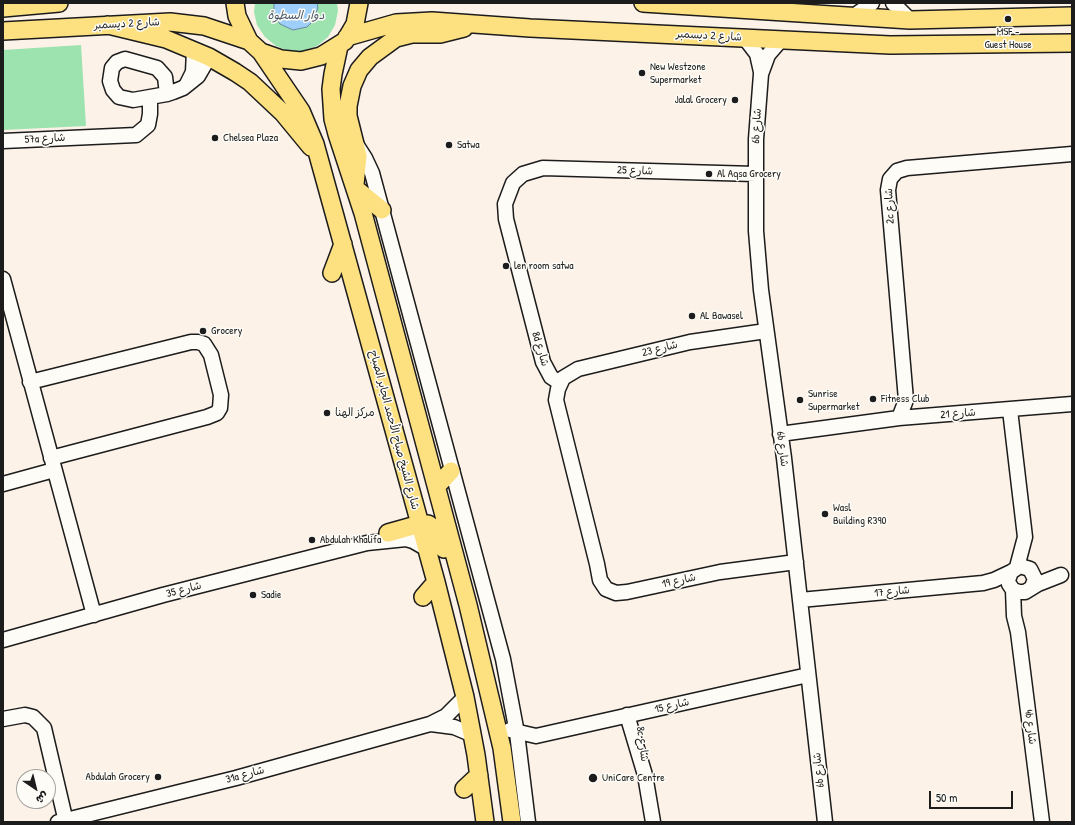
<!DOCTYPE html>
<meta charset="utf-8">
<style>
body{margin:0}
#map{position:relative;width:1075px;height:825px;overflow:hidden;background:#fdf2e8;font-family:"Patrick Hand","Playpen Sans Arabic",sans-serif}
canvas{display:block}
.frame{position:absolute;inset:0;border:4px solid #1c1c1c;pointer-events:none}
.north{position:absolute;left:16px;top:769px;width:40px;height:40px;box-sizing:border-box;background:#fdfcf7;border:1px solid #a3a29f;border-radius:50%;rotate:145deg;font-size:11px;font-weight:700;line-height:16px;text-align:center;color:#1c1c1c}
.north::after{content:'';display:block;margin:auto;width:14px;height:18px;background:#1c1c1c;clip-path:polygon(50% 0,100% 100%,50% 72%,0 100%)}
.scale{position:absolute;left:929px;top:791px;width:84px;height:18px;box-sizing:border-box;border:2px solid #1c1c1c;border-top:0;padding-left:5px;font-size:12px;line-height:14px;white-space:nowrap;color:#1c1c1c;-webkit-text-stroke:3px #fdfcf7;paint-order:stroke}
</style>
<div id="map">
<canvas width="1075" height="825"></canvas>
<div class="frame"></div>
<div class="north">ش</div>
<div class="scale">50 m</div>
</div>
<script>
const ctx = document.querySelector('canvas').getContext('2d');
ctx.lineJoin = 'round';
function paint(path, color) { ctx.fillStyle = color; ctx.fill(path, 'evenodd'); }
const toPath = rows => new Path2D(rows.map(r => 'M' + r).join(''));
function stroke(path, color, width, dash) { ctx.strokeStyle = color; ctx.lineWidth = width; ctx.lineCap = dash ? 'butt' : 'round'; ctx.setLineDash(dash || []); ctx.stroke(path); }
function drawText(font, color, halo, rows, align = 'center') {
  ctx.font = font + ' "Patrick Hand","Playpen Sans Arabic",sans-serif'; ctx.lineWidth = 3; ctx.setLineDash([]); ctx.textBaseline = 'middle'; ctx.strokeStyle = halo; ctx.fillStyle = color; for (const [text, x, y, turn = 0] of rows) {
    ctx.save(); ctx.translate(x, y); ctx.rotate((+turn || 0) * Math.PI / 180); ctx.textAlign = isNaN(turn) ? turn : align; if (halo) ctx.strokeText(text, 0, 0); ctx.fillText(text, 0, 0); ctx.restore();
  }
}
const green = toPath([
 [255,3,337,3,338,11,335,25,328,37,317,46,303,51,289,51,276,46,265,37,257,25,254,12],
 [81,45,86,126,3,130,3,50]
]);
const water = toPath([
 [274,3,317,3,318,8,312,22,307,27,293,30,280,24,276,18,274,11,274,3]
]);
const minor = toPath([
 [893,3,910,20],
 [854,16,872,3],
 [744,37,757,54,761,72],
 [781,40,768,55,761,74,756,139,756,231,761,290,784,458,825,822],
 [187,84,193,72,194,51],
 [167,94,165,77,157,68,125,59,117,62,112,68,110,81,113,90,119,97,133,100,167,94,173,92,183,88,198,76,209,57],
 [3,141,136,135,148,125,150,114,150,97],
 [356,144,365,158,372,173,503,659,517,733,528,822],
 [3,279,94,615],
 [766,331,690,342,578,369,563,378,558,389,556,400,597,564,600,580,606,589,616,593,627,592,720,572,796,562],
 [30,382,191,342,198,342,204,344,211,355,221,395,220,408,217,413,207,417,51,458],
 [560,383,551,377,543,362,506,219,505,204,513,183,523,174,543,168,755,174],
 [1010,410,1025,537,1017,567],
 [899,418,906,400,888,190,890,179,897,171,907,168,1072,154],
 [780,434,899,418,1072,404],
 [3,484,54,470],
 [1032,587,1035,579,1030,569,1020,566,1011,572,1008,580,1009,584,1013,590,1019,592,1025,592,1038,584,1061,575],
 [1013,590,1014,616,1018,632,1042,822],
 [800,600,983,583,994,580,1011,572],
 [3,640,163,595,367,543,406,539,413,541,427,549],
 [627,715,645,775,653,822],
 [3,719,25,715,33,717,44,728,66,822],
 [431,724,454,727,473,735],
 [510,730,536,736,808,675],
 [58,822,236,778,430,724,446,716,465,697]
]);
const major = toPath([
 [235,3,237,16,249,41,261,52,281,59,301,61,321,56,345,41,355,24,359,3],
 [643,3,910,20,1072,16],
 [3,8,59,3],
 [108,25,166,39,209,57,235,72,250,82,283,113,311,147],
 [3,31,170,22,204,26,249,41],
 [347,37,396,23,432,21,530,28,890,45,1072,43],
 [339,46,333,74,331,89,333,119,337,134,363,213,468,605,502,748,512,822],
 [261,52,301,111,315,144,436,582,465,697,476,755,485,822],
 [355,184,358,156,348,116,348,106,352,86,359,70,370,57,396,38,412,34,440,34,464,28],
 [355,188,382,210],
 [332,273,343,244],
 [437,486,451,471],
 [388,533,420,524,428,524,438,531,444,549],
 [423,597,436,582],
 [464,789,479,775]
]);
const markers = [
 [1008,19,4,"#1c1c1c"],
 [642,73,4,"#1c1c1c"],
 [735,100,4,"#1c1c1c"],
 [215,138,4,"#1c1c1c"],
 [449,145,4,"#1c1c1c"],
 [709,174,4,"#1c1c1c"],
 [506,266,4,"#1c1c1c"],
 [692,316,4,"#1c1c1c"],
 [203,331,4,"#1c1c1c"],
 [873,399,4,"#1c1c1c"],
 [800,400,4,"#1c1c1c"],
 [327,413,4,"#1c1c1c"],
 [825,514,4,"#1c1c1c"],
 [312,540,4,"#1c1c1c"],
 [253,595,4,"#1c1c1c"],
 [158,777,4,"#1c1c1c"],
 [593,778,5,"#1c1c1c"]
];
const streetNames = [
 ["شارع 2 ديسمبر",127,24,-3],
 ["شارع 2 ديسمبر",709,36,3],
 ["6b شارع",757,126,-87],
 ["57a شارع",45,139,-3],
 ["شارع 25",635,171,2],
 ["2c شارع",890,206,-93],
 ["8d شارع",540,349,73],
 ["شارع 23",660,349,-14],
 ["شارع 21",958,414,-4],
 ["شارع الشيخ صباح الأحمد الجابر الصباح",394,430,75],
 ["6b شارع",782,449,83],
 ["شارع 19",679,581,-12],
 ["شارع 35",184,590,-14],
 ["شارع 17",892,592,-5],
 ["شارع 15",672,706,-13],
 ["4b شارع",1030,727,83],
 ["8c شارع",642,744,82],
 ["6b شارع",819,770,-96],
 ["31a شارع",245,775,-15]
];
const poiNames = [
 ["MSF -",1008,32,"center"],
 ["Guest House",1008,45,"center"],
 ["New Westzone",650,67],
 ["Supermarket",650,80],
 ["Jalal Grocery",727,100,"right"],
 ["Chelsea Plaza",223,138],
 ["Satwa",457,145],
 ["Al Aqsa Grocery",717,174],
 ["len room satwa",514,266],
 ["AL Bawasel",700,316],
 ["Grocery",211,331],
 ["Sunrise",808,394],
 ["Supermarket",808,407],
 ["Fitness Club",881,399],
 ["مركز الهنا",335,413],
 ["Wasl",833,508],
 ["Building R390",833,521],
 ["Abdulah Khalifa",320,540],
 ["Sadie",261,595],
 ["Abdulah Grocery",150,777,"right"],
 ["UniCare Centre",602,778]
];
const waterNames = [
 ["دوار السطوة",296,16]
];
paint(green, '#9de3af');
paint(water, '#9ecefa');
stroke(water, '#6a87a1', 1);
stroke(minor, '#1c1c1c', 17);
stroke(major, '#1c1c1c', 20);
stroke(minor, '#fdfcf7', 14);
stroke(major, '#fde080', 17);
for (const [x, y, r, color] of markers) { const dot = new Path2D(); dot.arc(x, y, r, 0, 2 * Math.PI); ctx.fillStyle = color; ctx.fill(dot); stroke(dot, '#fdfcf7', 1.5); }
drawText('11px', '#1c1c1c', '#fdfcf7', streetNames);
drawText('11px', '#1c1c1c', '#fdfcf7', poiNames, 'left');
drawText('italic 12px', '#4a5a6a', '#fdfcf7', waterNames);
</script>
